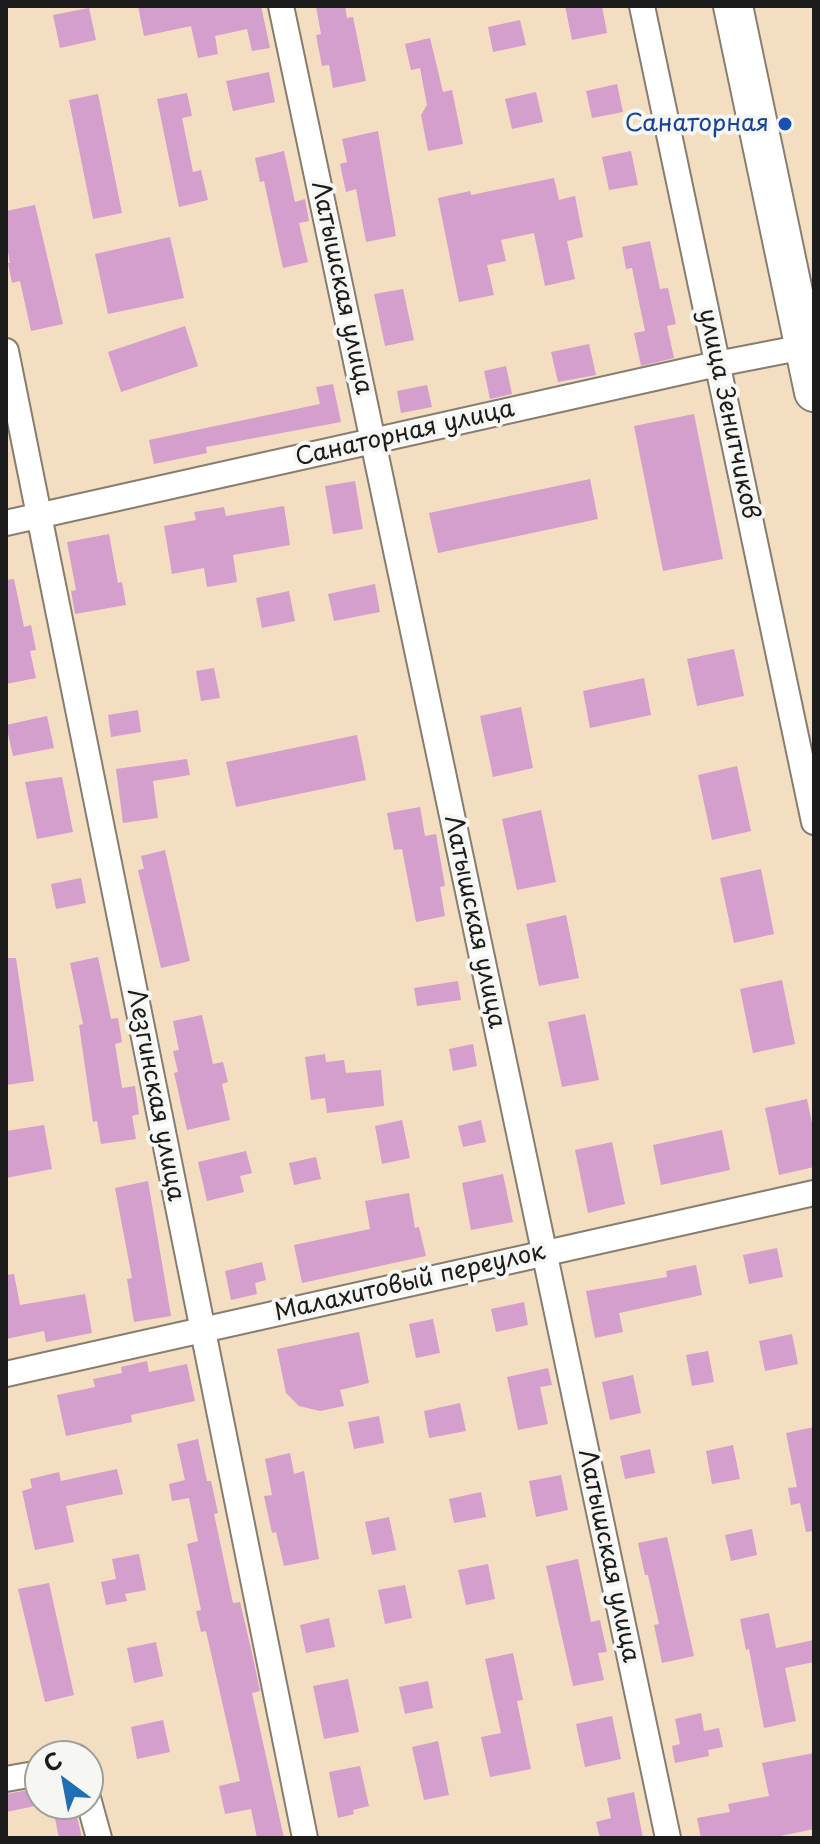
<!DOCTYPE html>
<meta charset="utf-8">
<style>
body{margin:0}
#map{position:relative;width:820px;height:1844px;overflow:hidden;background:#f3dec2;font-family:"Playpen Sans",sans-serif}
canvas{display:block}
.frame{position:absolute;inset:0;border:8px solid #1c1c1c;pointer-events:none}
.north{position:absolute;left:24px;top:1740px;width:80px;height:80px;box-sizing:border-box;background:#f6f6f2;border:2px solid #9f9f9c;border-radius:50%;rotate:328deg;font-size:22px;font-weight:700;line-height:32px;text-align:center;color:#1c1c1c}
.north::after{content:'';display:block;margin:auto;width:28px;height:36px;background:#1f6fb2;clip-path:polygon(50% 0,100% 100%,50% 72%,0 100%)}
</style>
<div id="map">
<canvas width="820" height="1844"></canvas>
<div class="frame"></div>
<div class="north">С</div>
</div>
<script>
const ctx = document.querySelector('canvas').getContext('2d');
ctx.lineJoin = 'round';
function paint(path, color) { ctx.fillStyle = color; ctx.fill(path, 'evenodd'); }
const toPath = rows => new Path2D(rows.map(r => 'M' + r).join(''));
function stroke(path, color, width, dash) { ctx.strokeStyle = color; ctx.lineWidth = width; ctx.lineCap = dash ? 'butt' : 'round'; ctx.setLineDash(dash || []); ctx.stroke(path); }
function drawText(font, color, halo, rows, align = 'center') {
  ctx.font = font + ' "Playpen Sans",sans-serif'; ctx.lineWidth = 8; ctx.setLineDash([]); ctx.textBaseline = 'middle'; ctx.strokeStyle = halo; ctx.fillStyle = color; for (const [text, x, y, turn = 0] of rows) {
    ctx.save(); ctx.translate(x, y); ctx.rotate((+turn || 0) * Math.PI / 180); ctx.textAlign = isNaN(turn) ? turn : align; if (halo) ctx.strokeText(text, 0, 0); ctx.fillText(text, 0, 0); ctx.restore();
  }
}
const building = toPath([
 [138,6,261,6,270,48,252,51,247,29,215,36,218,54,198,58,191,26,144,36],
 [316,6,345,6,347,18,353,17,366,81,333,88,329,65,322,66,316,35,321,34],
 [565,6,602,6,607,33,572,40],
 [89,8,96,40,60,48,53,15],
 [520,20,526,45,493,52,488,27],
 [430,38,443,92,452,90,463,144,428,151,421,115,427,105,420,68,411,70,405,44],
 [269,72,275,102,233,111,226,81],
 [617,84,623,112,592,118,586,91],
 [536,92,543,122,512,129,505,99],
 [187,93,192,116,182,118,193,172,201,170,208,200,179,207,157,99],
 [98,94,122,213,93,219,69,100],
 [378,131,396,236,366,242,356,189,346,192,340,164,347,162,342,139],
 [284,151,295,202,305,199,309,221,299,223,308,262,283,268,264,181,260,182,255,158],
 [631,151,638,185,609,190,602,157],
 [554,178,559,200,575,196,583,237,567,241,575,279,545,286,534,233,501,240,506,261,487,265,494,295,459,302,438,198,470,191,471,195],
 [35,205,63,324,31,331,20,281,12,283,8,263,10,263,6,241,6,211],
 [170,237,184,298,108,314,95,254],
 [650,241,660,289,668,288,676,324,667,326,674,358,641,366,634,333,645,331,632,268,626,269,622,247],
 [403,289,414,340,385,346,374,294],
 [185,326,198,366,121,392,108,352],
 [589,344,596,375,558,382,551,352],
 [506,366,512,394,490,399,484,371],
 [333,384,341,422,206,447,207,453,154,464,149,440,320,404,316,387],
 [427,385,432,407,401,413,397,391],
 [694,414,723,559,663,571,634,426],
 [590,479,598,519,438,553,429,513],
 [355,481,363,529,333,534,325,486],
 [284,506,290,545,233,555,237,582,207,587,204,568,172,574,164,526,196,520,194,512,224,507,226,516],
 [109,534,118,583,122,582,126,605,75,614,71,591,76,590,67,542],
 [14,579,24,627,31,625,36,650,30,651,36,678,6,684,6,580],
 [375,584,380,612,334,621,328,594],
 [289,591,295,621,262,628,256,598],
 [734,649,744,696,697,706,687,659],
 [214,668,220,698,201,701,196,671],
 [644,678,651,715,590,728,583,691],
 [521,707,533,768,493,777,480,716],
 [138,710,141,732,111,737,108,715],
 [47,716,54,748,13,756,6,725],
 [357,735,366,780,236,807,226,762],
 [187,759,190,775,153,781,158,818,123,823,116,769],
 [737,766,751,831,712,840,698,775],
 [62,777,73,832,37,839,25,782],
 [420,807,425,836,436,834,445,886,440,887,445,916,416,922,402,849,394,850,387,813],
 [541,810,556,882,517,890,502,819],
 [165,850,190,961,161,968,138,870,144,869,141,856],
 [761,869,774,934,734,943,720,878],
 [81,878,86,903,56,909,51,884],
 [566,915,579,978,539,986,526,924],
 [98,957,111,1019,118,1018,122,1042,115,1044,122,1088,135,1086,139,1114,132,1116,136,1139,101,1144,97,1121,93,1122,79,1025,83,1024,70,963],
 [6,958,16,958,34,1081,6,1085],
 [782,980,795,1044,753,1053,740,989],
 [458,981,461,1000,417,1006,414,988],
 [585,1014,599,1080,562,1087,548,1022],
 [202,1015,213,1064,223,1062,228,1082,222,1084,230,1120,187,1130,174,1073,178,1072,173,1051,179,1050,173,1021],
 [473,1044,477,1066,453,1071,449,1049],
 [325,1054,326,1062,344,1060,346,1073,381,1070,384,1106,327,1113,325,1098,311,1100,305,1057],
 [807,1099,814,1133,814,1167,779,1175,765,1108],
 [402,1120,410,1158,382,1164,375,1126],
 [481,1120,486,1142,463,1147,458,1126],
 [44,1125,52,1169,6,1178,6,1131],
 [722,1130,730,1170,661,1185,653,1145],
 [612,1142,625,1204,588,1213,575,1150],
 [246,1151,252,1173,240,1176,244,1192,207,1201,198,1162],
 [316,1157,321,1179,294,1185,289,1163],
 [503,1174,513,1222,471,1230,462,1183],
 [148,1181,171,1316,134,1322,127,1279,132,1278,115,1188],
 [409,1193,415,1228,419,1227,426,1256,302,1283,294,1245,370,1229,365,1201],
 [777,1248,783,1277,749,1284,743,1255],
 [262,1262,266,1280,255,1283,257,1294,231,1300,225,1271],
 [696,1265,702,1295,619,1313,623,1332,595,1338,586,1291,667,1277,666,1271],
 [14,1274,20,1305,85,1294,92,1333,46,1342,44,1331,6,1339,6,1275],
 [524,1302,528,1325,496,1332,491,1309],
 [433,1319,440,1353,416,1358,409,1324],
 [359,1332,369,1383,340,1390,344,1406,320,1411,299,1406,286,1393,277,1349],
 [792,1334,798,1364,765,1371,759,1341],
 [708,1351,714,1382,692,1386,686,1355],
 [147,1361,149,1372,187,1364,195,1401,131,1415,132,1422,66,1436,57,1395,95,1387,93,1379,122,1373,121,1367],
 [548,1368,552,1385,540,1387,548,1424,518,1430,507,1377],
 [633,1375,641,1413,610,1420,602,1382],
 [460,1403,466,1431,429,1438,424,1411],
 [379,1416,384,1443,354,1449,348,1422],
 [814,1427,814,1531,806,1532,800,1503,791,1505,788,1488,797,1487,786,1433],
 [198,1439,207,1481,211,1481,218,1513,214,1514,233,1603,240,1602,252,1653,260,1691,252,1693,284,1838,257,1838,251,1809,225,1814,219,1786,240,1781,206,1631,201,1632,196,1611,201,1610,187,1544,198,1541,189,1498,172,1501,169,1484,185,1480,177,1444],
 [733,1445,740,1479,712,1484,706,1451],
 [650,1449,655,1473,625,1479,620,1456],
 [290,1453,294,1474,304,1471,319,1559,284,1566,276,1532,272,1533,264,1496,272,1495,265,1459],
 [117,1469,123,1494,66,1506,74,1542,35,1550,22,1491,32,1488,30,1479,59,1472,61,1481],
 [561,1475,568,1510,536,1517,529,1481],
 [481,1492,486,1517,454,1523,449,1499],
 [389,1517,396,1550,372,1555,365,1522],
 [752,1529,757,1555,731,1561,725,1535],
 [667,1537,694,1656,662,1663,654,1625,659,1624,648,1575,645,1575,638,1543],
 [139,1554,146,1590,125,1594,127,1601,106,1605,101,1582,116,1579,112,1559],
 [578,1559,591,1622,600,1620,607,1652,598,1653,604,1680,573,1686,546,1566],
 [488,1564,495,1599,466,1605,458,1570],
 [49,1583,74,1695,45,1702,18,1589],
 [405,1585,412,1618,385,1624,378,1590],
 [769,1613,776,1648,814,1640,814,1662,785,1668,796,1721,764,1728,749,1649,746,1650,740,1619],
 [329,1618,335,1647,306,1653,300,1625],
 [156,1642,163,1676,134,1683,127,1648],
 [513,1653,523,1700,517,1701,531,1769,490,1777,481,1737,501,1733,485,1659],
 [348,1679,359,1732,324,1739,313,1686],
 [428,1681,433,1708,405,1714,399,1687],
 [701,1713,704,1731,719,1728,723,1747,708,1750,709,1756,675,1763,672,1746,680,1744,675,1719],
 [612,1716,621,1759,585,1767,576,1724],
 [163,1720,170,1752,137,1759,131,1727],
 [438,1741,449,1795,424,1800,412,1747],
 [814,1753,814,1829,771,1838,701,1838,697,1818,730,1812,728,1804,769,1796,762,1763],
 [360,1766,369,1806,353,1810,354,1814,338,1818,329,1772],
 [40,1788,40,1805,6,1812,6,1794],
 [634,1792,643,1838,600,1838,596,1822,611,1818,607,1798],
 [52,1804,74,1804,82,1838,59,1838]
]);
const minor = toPath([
 [281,6,668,1838],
 [642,6,814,822],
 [6,351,305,1838],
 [6,523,717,364,804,347],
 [6,1374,814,1193],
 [6,1779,40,1773],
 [88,1798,99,1838]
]);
const primary = toPath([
 [733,6,814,392]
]);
const markers = [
 [785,124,8,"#1a4fb4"]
];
const transitNames = [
 ["Санаторная",769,124]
];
const streetNames = [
 ["Латышская улица",341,288,78],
 ["улица Зенитчиков",728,414,78],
 ["Санаторная улица",405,434,-13],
 ["Латышская улица",474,922,78],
 ["Лезгинская улица",155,1095,79],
 ["Малахитовый переулок",410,1283,-13],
 ["Латышская улица",608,1556,78]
];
paint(building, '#d49ecd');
stroke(minor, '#887d6f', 28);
stroke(primary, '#887d6f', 42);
stroke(minor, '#fff', 24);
stroke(primary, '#fff', 38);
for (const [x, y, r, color] of markers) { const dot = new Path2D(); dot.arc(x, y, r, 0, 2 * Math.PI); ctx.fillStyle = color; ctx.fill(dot); stroke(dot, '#f6f6f2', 3); }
drawText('24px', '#164399', '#f6f6f2', transitNames, 'right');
drawText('24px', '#1c1c1c', '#f6f6f2', streetNames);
</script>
